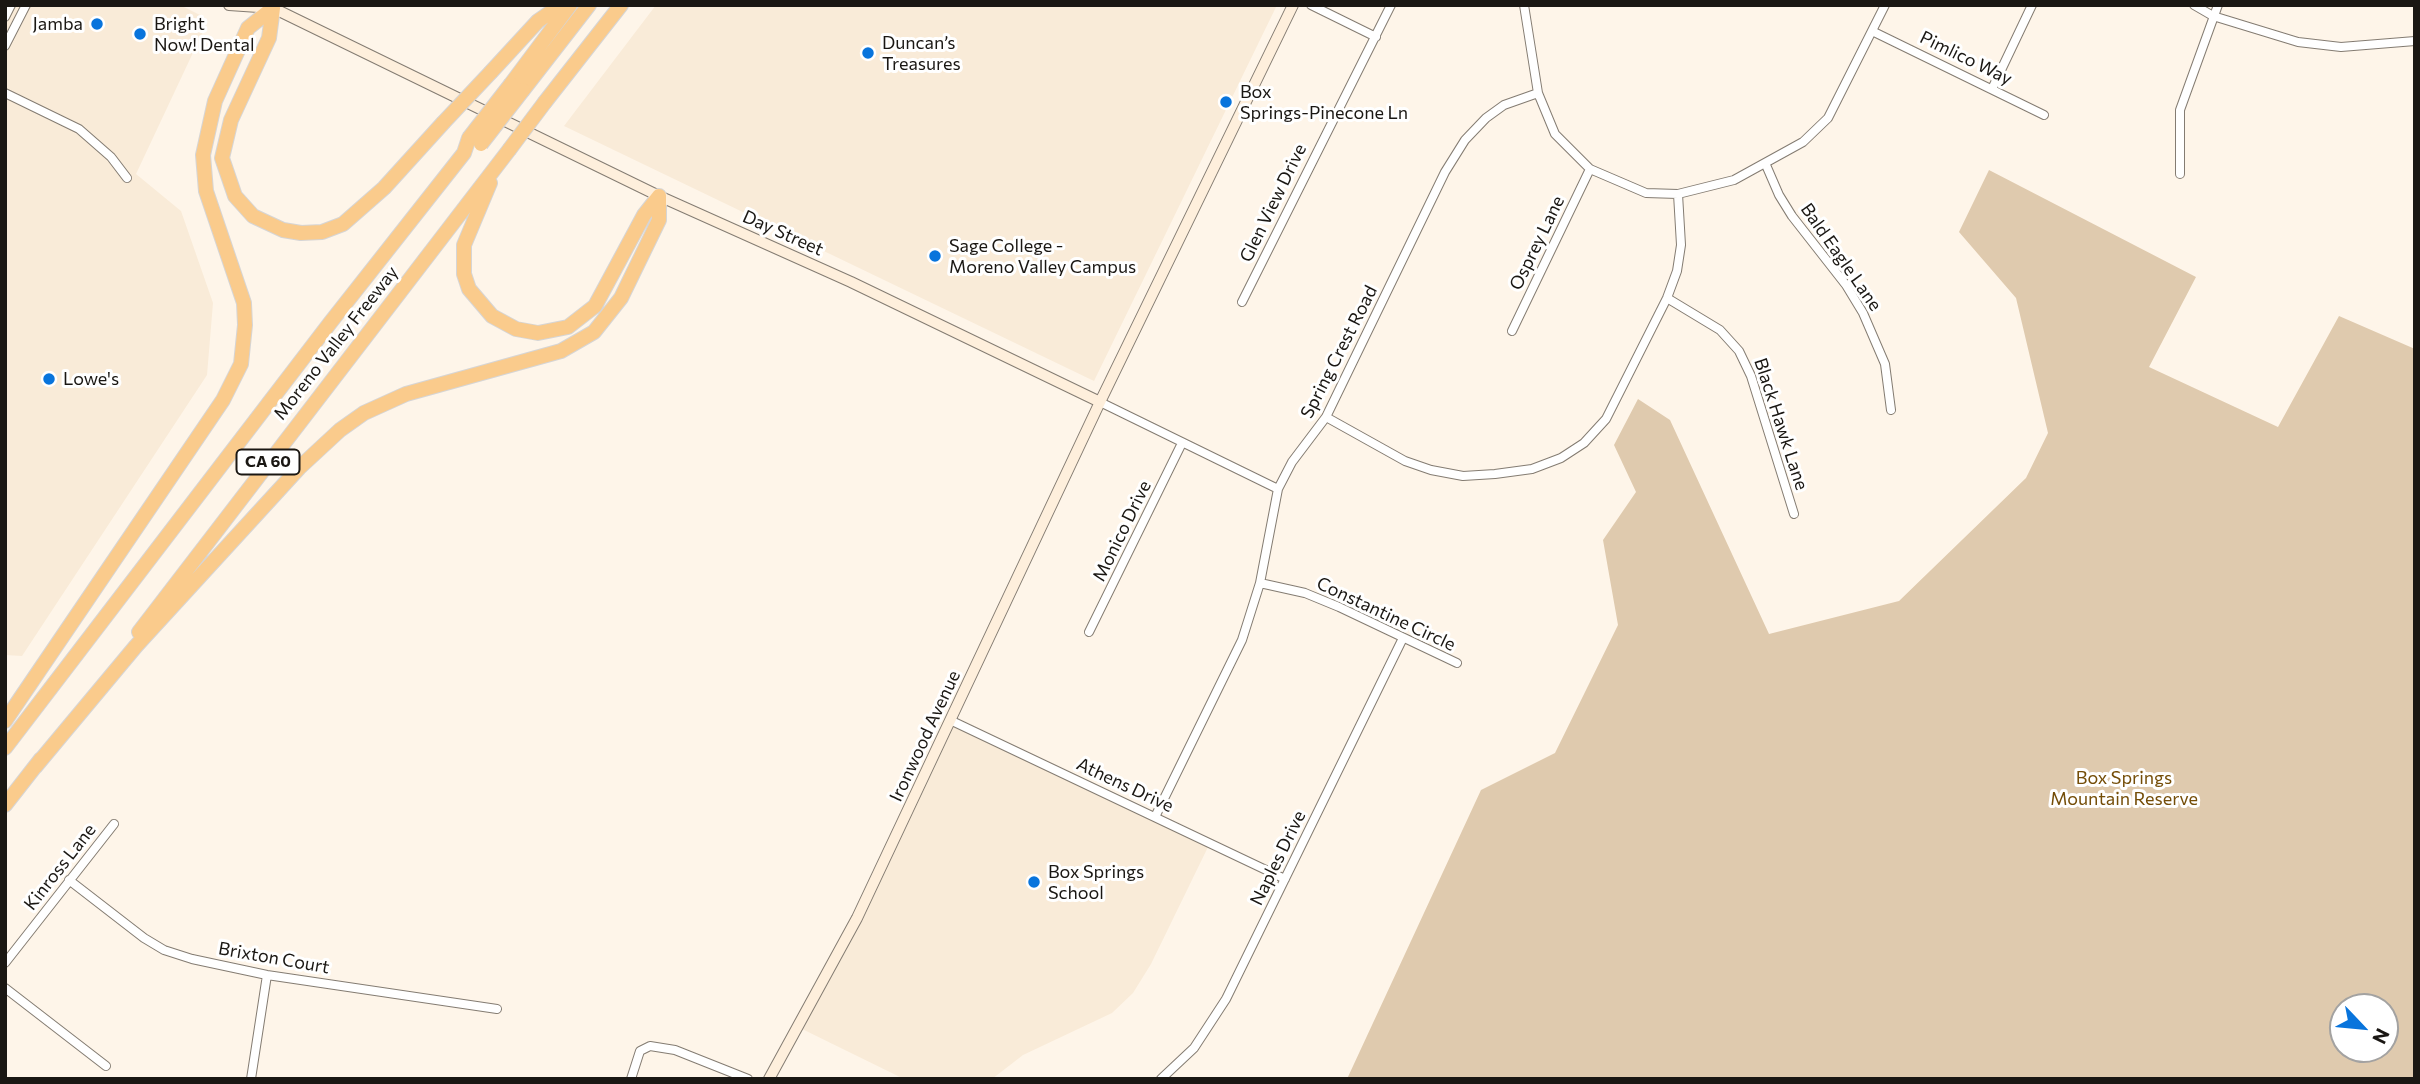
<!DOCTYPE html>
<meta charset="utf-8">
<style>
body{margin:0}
#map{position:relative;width:2420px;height:1084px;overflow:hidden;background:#fef5e9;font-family:Commissioner,sans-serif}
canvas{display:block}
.frame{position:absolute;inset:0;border:7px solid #1a1713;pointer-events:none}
.north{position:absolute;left:2329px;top:993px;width:70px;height:70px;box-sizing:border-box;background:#fff;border:2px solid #a3a2a1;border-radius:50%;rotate:116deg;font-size:19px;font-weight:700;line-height:28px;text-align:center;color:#1a1713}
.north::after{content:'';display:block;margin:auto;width:24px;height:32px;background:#0874dc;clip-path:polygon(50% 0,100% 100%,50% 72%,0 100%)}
</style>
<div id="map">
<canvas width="2420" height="1084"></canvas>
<div class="frame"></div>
<div class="north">N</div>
</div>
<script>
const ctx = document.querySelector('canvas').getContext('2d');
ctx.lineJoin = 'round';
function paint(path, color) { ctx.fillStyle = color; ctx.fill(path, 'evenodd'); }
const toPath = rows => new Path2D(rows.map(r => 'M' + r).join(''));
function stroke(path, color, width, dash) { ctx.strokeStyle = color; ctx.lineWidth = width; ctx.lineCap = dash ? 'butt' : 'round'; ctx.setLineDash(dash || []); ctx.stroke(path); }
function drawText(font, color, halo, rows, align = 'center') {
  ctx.font = font + ' Commissioner,sans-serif'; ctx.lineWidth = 6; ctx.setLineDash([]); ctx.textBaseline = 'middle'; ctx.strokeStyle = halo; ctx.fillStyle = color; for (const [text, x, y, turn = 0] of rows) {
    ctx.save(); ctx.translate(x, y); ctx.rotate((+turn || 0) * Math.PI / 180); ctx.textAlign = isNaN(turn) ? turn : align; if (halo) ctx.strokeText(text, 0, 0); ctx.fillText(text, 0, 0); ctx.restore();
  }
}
const built = toPath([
 [5,5,180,5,202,16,206,25,136,174,181,211,213,303,207,375,22,656,5,655],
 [656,5,1277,5,1094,381,564,126],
 [953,724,1209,845,1151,964,1133,993,1112,1013,1023,1055,992,1079,904,1079,798,1027]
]);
const green = toPath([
 [1989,170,2196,277,2149,367,2278,427,2339,316,2415,349,2415,1079,1347,1079,1481,790,1555,753,1618,625,1603,540,1636,492,1614,445,1638,399,1670,420,1769,634,1899,601,2026,478,2048,433,2016,298,1959,232],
 [2343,1007,2385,1007,2385,1049,2343,1049]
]);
const minor = toPath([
 [1311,5,1376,37],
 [1524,5,1538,93,1555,134,1590,169,1646,193,1678,194,1734,180,1803,142,1828,118,1885,5],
 [2194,5,2213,16,2298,42,2341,47,2415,41],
 [5,17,11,5],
 [1874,32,2044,115],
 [5,46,26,5],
 [1993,87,2032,5],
 [5,93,79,129,111,157,127,178],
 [1766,165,1779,195,1792,216,1846,285,1863,313,1885,364,1891,410],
 [2180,174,2180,110,2218,5],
 [1667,298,1720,330,1739,351,1751,376,1794,514],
 [1242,302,1391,5],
 [1512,331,1590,169],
 [1100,402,1278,489],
 [1326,417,1405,461,1431,470,1463,476,1495,474,1532,469,1561,458,1584,443,1606,419,1667,298,1677,271,1681,245,1678,194],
 [1260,583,1305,593,1339,607,1457,663],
 [1089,632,1182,443],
 [952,721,1285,879],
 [1155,817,1242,640,1260,583,1278,489,1292,462,1326,417,1445,172,1465,140,1486,118,1504,105,1538,93],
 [69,880,144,938,164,950,192,959,267,975,497,1009],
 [5,963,114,824],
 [5,988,106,1066],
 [251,1079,267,975],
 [631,1079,640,1051,650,1046,675,1050,748,1079],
 [1161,1079,1194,1048,1226,999,1403,638]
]);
const secondary = toPath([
 [229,5,273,8,659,196,851,282,1100,402],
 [769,1079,857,918,1100,402,1293,5]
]);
const motorway = toPath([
 [273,8,269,38,231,120,222,158,235,196,253,216,283,230,301,233,322,232,343,224,384,188,443,123],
 [491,72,538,21,561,5],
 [511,84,570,5],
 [523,90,589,5],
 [545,102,621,5],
 [490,183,464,245,464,274,469,289,492,316,516,329,538,333,568,327,595,306,644,215,659,196],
 [139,632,509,150],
 [5,721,223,400,241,364,245,325,244,303,206,191,203,155,215,101,248,28,273,8],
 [5,748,330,323,464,153,469,138],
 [35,767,136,646,299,468,340,430,364,413,406,394,561,351,594,332,621,298,659,220,659,196],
 [5,805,41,759]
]);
const motorwayBridge = toPath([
 [443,123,491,72],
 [469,138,511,84],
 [481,144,523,90],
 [509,150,545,102]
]);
const markers = [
 [97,24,7,"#0874dc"],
 [140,34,7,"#0874dc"],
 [868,53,7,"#0874dc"],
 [1226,102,7,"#0874dc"],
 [935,256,7,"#0874dc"],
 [49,379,7,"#0874dc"],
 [1034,882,7,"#0874dc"]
];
const shields = [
 [268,462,63]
];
const shieldNames = [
 ["CA 60",268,462]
];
const poiNames = [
 ["Jamba",83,24,"right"],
 ["Bright",154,24],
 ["Now! Dental",154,45],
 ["Duncan’s",882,43],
 ["Treasures",882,64],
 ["Box",1240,92],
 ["Springs-Pinecone Ln",1240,113],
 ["Sage College -",949,246],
 ["Moreno Valley Campus",949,267],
 ["Lowe's",63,379],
 ["Box Springs",1048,872],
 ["School",1048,893]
];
const streetNames = [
 ["Pimlico Way",1966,58,26],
 ["Glen View Drive",1273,203,-64],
 ["Day Street",783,233,24],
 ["Osprey Lane",1537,243,-64],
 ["Bald Eagle Lane",1841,257,55],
 ["Moreno Valley Freeway",336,343,-52],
 ["Spring Crest Road",1339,352,-63],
 ["Black Hawk Lane",1781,424,72],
 ["Monico Drive",1122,531,-64],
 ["Constantine Circle",1386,614,25],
 ["Ironwood Avenue",925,736,-65],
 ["Athens Drive",1125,785,25],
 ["Naples Drive",1278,858,-64],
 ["Kinross Lane",60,867,-52],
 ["Brixton Court",274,958,10]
];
const parkNames = [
 ["Box Springs",2124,778],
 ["Mountain Reserve",2124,799]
];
paint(built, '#f9ebd8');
paint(green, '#dfcaae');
stroke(minor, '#847c72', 10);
stroke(secondary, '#847c72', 12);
stroke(motorway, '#d6d5d5', 16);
stroke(minor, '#fff', 8);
stroke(secondary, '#feefdc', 10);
stroke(motorway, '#facb8c', 14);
stroke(motorwayBridge, '#d6d5d5', 16, []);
stroke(motorwayBridge, '#facb8c', 14);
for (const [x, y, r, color] of markers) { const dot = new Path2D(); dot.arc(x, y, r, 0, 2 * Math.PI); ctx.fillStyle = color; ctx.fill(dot); stroke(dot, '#fff', 2.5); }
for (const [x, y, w] of shields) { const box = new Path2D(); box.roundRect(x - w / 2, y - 12.5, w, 25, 5); ctx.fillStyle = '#fff'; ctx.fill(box); stroke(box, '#1a1713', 2); }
drawText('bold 16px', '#1a1713', null, shieldNames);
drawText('18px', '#1a1713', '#fff', poiNames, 'left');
drawText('18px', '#1a1713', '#fff', streetNames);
drawText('18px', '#744d08', '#fff', parkNames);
</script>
